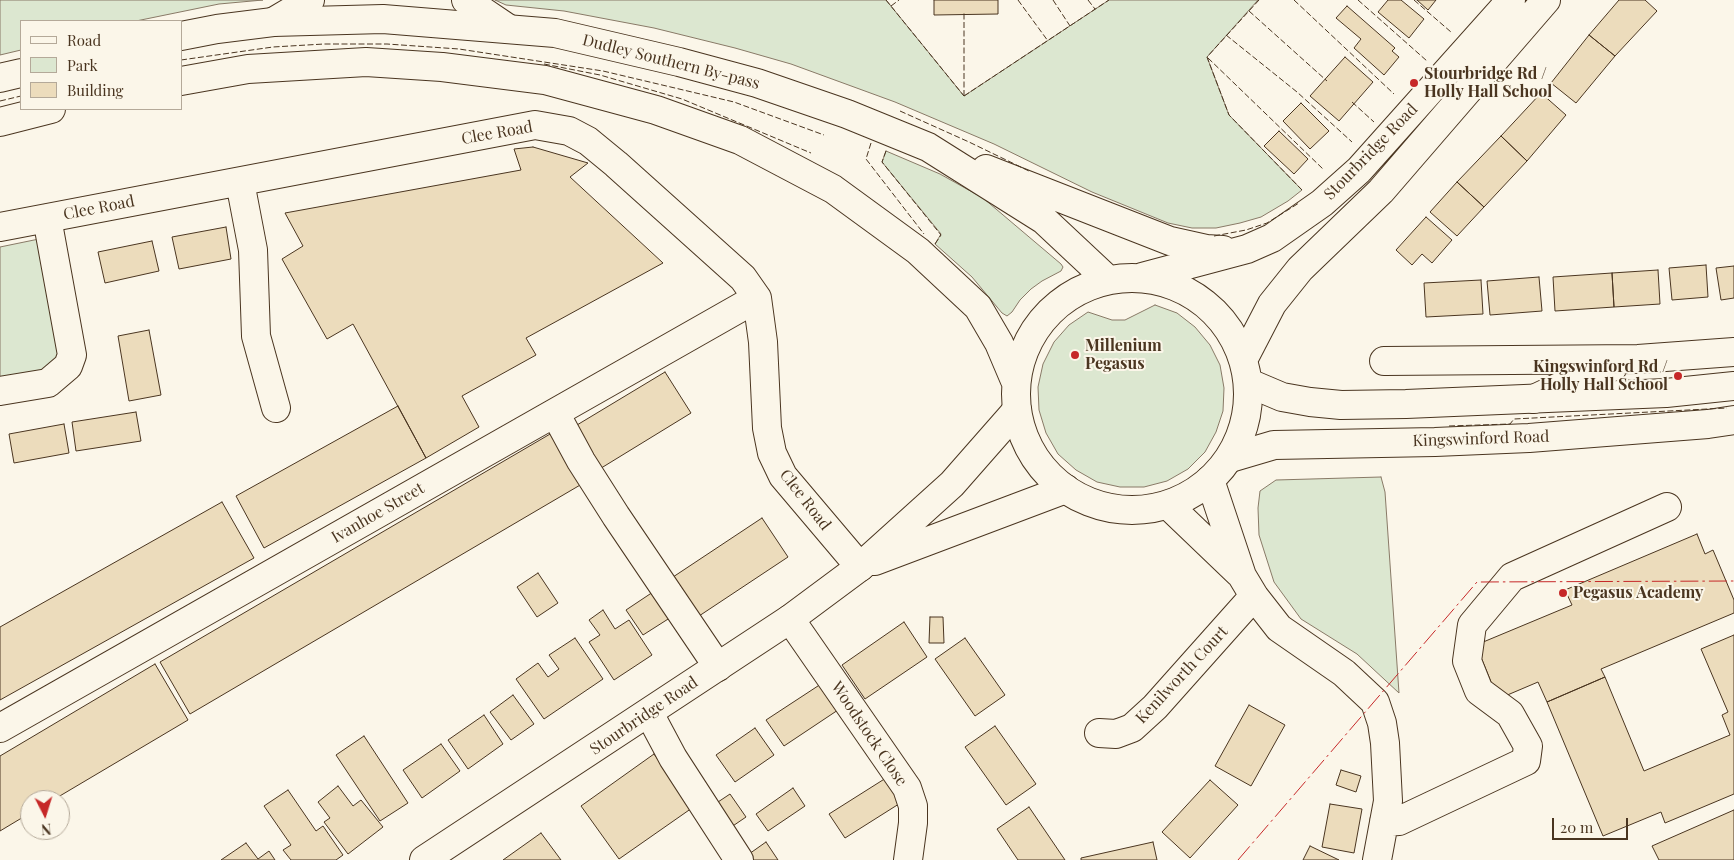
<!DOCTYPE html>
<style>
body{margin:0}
#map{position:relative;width:1734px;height:860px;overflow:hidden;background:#fbf6e9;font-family:"Playfair Display",serif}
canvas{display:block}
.legend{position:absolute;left:20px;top:20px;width:162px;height:90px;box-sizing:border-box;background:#fbf6e9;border:1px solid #b4a999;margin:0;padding:6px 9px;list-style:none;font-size:15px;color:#4a3520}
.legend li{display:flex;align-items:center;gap:10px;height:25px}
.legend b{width:25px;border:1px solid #b4a999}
.north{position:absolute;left:20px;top:790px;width:50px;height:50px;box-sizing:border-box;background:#fbf6e9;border:1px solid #b4a999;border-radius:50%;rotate:175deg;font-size:14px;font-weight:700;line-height:20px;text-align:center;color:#4a3520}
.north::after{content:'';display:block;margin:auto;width:18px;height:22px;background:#c62828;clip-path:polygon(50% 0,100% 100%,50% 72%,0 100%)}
.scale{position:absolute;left:1552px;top:818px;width:76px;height:22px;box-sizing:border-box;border:2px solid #4a3520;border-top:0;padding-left:6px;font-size:15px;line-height:18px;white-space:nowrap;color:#4a3520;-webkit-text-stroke:4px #fbf6e9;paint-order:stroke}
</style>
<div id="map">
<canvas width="1734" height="860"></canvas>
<ul class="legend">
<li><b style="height:6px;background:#fbf6e9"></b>Road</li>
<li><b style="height:14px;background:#dce7d0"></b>Park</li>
<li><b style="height:14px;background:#ecdcbc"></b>Building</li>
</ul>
<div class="north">N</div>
<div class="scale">20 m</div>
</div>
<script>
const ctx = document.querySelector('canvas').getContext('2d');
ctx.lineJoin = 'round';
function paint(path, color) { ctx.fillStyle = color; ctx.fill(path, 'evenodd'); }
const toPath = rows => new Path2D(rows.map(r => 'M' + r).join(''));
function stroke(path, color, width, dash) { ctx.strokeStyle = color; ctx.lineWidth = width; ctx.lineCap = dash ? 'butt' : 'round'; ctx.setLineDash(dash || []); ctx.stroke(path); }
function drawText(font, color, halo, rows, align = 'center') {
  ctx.font = font + ' "Playfair Display",serif'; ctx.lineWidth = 4; ctx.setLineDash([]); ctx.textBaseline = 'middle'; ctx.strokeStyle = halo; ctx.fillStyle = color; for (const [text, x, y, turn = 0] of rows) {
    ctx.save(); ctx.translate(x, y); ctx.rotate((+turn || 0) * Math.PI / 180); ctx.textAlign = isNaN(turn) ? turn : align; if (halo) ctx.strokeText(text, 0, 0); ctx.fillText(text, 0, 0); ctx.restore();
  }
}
const green = toPath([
 [0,0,263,0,219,4,136,21,21,21,21,50,0,55,0,0],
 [495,0,886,0,964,96,1109,0,1258,0,1207,57,1229,115,1302,190,1288,201,1261,217,1240,223,1216,228,1192,228,1168,223,1092,192,994,144,895,102,791,64,735,48,654,28,564,11,506,5,495,0],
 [886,151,940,174,983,198,1061,264,1063,267,1061,271,1042,281,1031,289,1020,300,1012,312,1007,316,1002,313,972,277,935,244,941,234,882,162,886,151],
 [39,239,59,355,49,370,0,381,0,247,39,239],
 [1155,305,1177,313,1195,327,1210,345,1220,365,1224,388,1223,411,1216,432,1205,452,1188,469,1167,481,1144,487,1120,487,1097,482,1076,470,1058,454,1046,433,1039,410,1038,387,1043,364,1054,342,1069,325,1088,312,1112,320,1125,320,1155,305],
 [1381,477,1385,492,1399,693,1357,654,1301,619,1274,582,1259,535,1258,508,1260,491,1276,480,1381,477]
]);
const building = toPath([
 [934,0,998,0,998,14,934,15,934,0],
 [1388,0,1401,0,1424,19,1409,38,1378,12,1388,0],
 [1417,0,1436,0,1428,10,1417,0],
 [1619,0,1645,0,1657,11,1615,56,1589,35,1619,0],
 [1347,6,1395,48,1392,51,1399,57,1384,75,1354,48,1361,39,1336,18,1347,6],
 [1589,35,1615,56,1576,103,1551,83,1589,35],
 [1345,57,1373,82,1339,121,1310,96,1345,57],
 [1541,93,1566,115,1527,161,1501,136,1541,93],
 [1301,103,1329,131,1310,149,1283,121,1301,103],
 [1279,131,1308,159,1294,174,1264,146,1279,131],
 [1501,136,1527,161,1484,207,1457,182,1501,136],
 [533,147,588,163,570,177,663,263,526,338,536,355,462,396,479,427,426,458,353,324,327,339,282,259,303,246,285,213,521,170,514,149,533,147],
 [1457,182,1484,207,1457,236,1430,212,1457,182],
 [1426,217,1452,240,1432,263,1422,254,1412,265,1396,250,1426,217],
 [226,227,231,259,179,269,172,237,226,227],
 [152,241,159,271,105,283,98,252,152,241],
 [1706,265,1708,297,1672,300,1669,268,1706,265],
 [1734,266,1734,298,1721,300,1716,268,1734,266],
 [1658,270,1660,304,1614,307,1612,273,1658,270],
 [1612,273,1614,307,1555,311,1553,277,1612,273],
 [1539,277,1542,311,1490,315,1487,281,1539,277],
 [1481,280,1483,314,1426,317,1424,283,1481,280],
 [149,330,161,395,129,401,118,336,149,330],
 [665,372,691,413,598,470,572,428,665,372],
 [398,406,426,458,264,548,236,496,398,406],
 [136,412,141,441,76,451,72,422,136,412],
 [64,424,69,453,14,463,9,434,64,424],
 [557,430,587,481,190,714,160,662,557,430],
 [222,502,254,558,0,700,0,627,222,502],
 [762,518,788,557,696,618,670,579,762,518],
 [1697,534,1705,554,1713,550,1734,600,1734,613,1601,669,1605,677,1547,702,1538,682,1498,699,1476,645,1572,605,1565,590,1697,534],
 [538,573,558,603,537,617,517,587,538,573],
 [659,588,676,614,643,635,626,610,659,588],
 [603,610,615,629,629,620,652,655,614,680,589,642,600,635,589,620,603,610],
 [930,617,943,617,944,643,929,643,930,617],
 [904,622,927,657,865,699,842,665,904,622],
 [1734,635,1734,794,1665,823,1661,812,1603,836,1547,702,1605,677,1644,771,1730,735,1722,715,1728,712,1701,649,1734,635],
 [575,638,603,679,544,719,516,679,538,663,548,677,559,669,549,655,575,638],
 [965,638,1005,695,975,716,935,659,965,638],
 [155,664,188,720,53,800,30,800,30,813,0,831,0,756,155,664],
 [824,682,841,708,784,746,766,720,824,682],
 [513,695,534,724,511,740,490,712,513,695],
 [1249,705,1285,725,1251,786,1215,766,1249,705],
 [484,715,503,744,468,769,448,740,484,715],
 [995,726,1036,784,1006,805,965,747,995,726],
 [755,728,774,755,735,782,716,755,755,728],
 [364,736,408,803,380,821,336,755,364,736],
 [441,744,460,771,422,798,403,770,441,744],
 [654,754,692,808,619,859,581,806,654,754],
 [1341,770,1361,776,1356,792,1336,785,1341,770],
 [886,778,902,802,845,838,829,814,886,778],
 [1210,780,1238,805,1190,858,1162,832,1210,780],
 [338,786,353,806,361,800,383,827,348,854,324,822,330,818,318,802,338,786],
 [793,788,805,806,768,831,756,814,793,788],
 [288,790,316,831,323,826,343,855,336,860,291,860,283,850,291,845,264,806,288,790],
 [713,794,718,802,730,794,746,817,724,832,703,801,713,794],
 [1330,804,1362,809,1354,853,1322,847,1330,804],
 [1029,807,1065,860,1018,860,997,829,1029,807],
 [1734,810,1734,860,1659,860,1652,846,1734,810],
 [541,833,561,860,503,860,541,833],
 [766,842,778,860,753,860,749,854,766,842],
 [1153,842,1157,860,1081,860,1081,858,1153,842],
 [246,843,258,859,269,851,275,860,221,860,246,843],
 [1310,846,1339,860,1303,860,1310,846]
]);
const minor = toPath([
 [466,0,509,29],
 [273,22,310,0],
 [240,182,253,250,256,336,276,408],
 [0,227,535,125,569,131,588,141,616,164,743,278,757,298,763,342,767,428,772,453,783,476,860,567],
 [1384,361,1638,359,1734,352],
 [0,391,48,383,68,366,72,355,47,218],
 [1534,399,1574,380,1613,367],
 [555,413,581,461,616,516,718,667],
 [1210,480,1242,576,1254,596,1279,628,1344,673,1375,702,1382,723,1385,743,1388,801,1377,860],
 [1168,505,1239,573],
 [790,619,907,788,913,806,913,823,908,860],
 [649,713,673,758,739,860],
 [0,728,757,298],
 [1099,733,1116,734,1132,728,1155,707,1254,596],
 [1384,822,1399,821,1526,761,1528,746,1510,714,1479,691,1467,661,1472,625,1512,577,1667,507]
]);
const major = toPath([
 [1249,383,1282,397,1310,402,1341,405,1406,404,1666,393,1734,386],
 [1230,458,1274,445,1435,442,1529,438,1708,424,1734,420],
 [875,561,1066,489],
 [424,860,790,619,860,567,952,484,1017,410]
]);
const highway = toPath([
 [181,36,217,29,273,22,383,19,555,33,679,62,757,83,847,114,928,147,1044,220,1107,279],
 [0,78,21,73],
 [181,81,248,69,366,62,442,67,545,80,656,110,740,140,833,189,918,251,978,307,999,343,1016,383],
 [0,122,51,109],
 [986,169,1170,241,1206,249,1223,250],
 [1142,277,1247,249,1272,238,1322,203,1359,170,1511,0],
 '1016 394a116 116 0 1 1 232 0a116 116 0 1 1-232 0Z',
 [1244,358,1272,304,1300,269,1381,191,1546,0]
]);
const fence = toPath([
 [886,0,964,96],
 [1018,0,1048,41],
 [1053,0,1070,26],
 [1088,0,1095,9],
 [1259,0,1207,57,1229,115,1302,190],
 [1294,0,1394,94],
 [1358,0,1427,61],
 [1414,0,1451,32],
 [891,6,899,0],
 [1249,11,1327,81],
 [1226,35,1297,92,1352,142],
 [1208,58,1323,169],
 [181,60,273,47,324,44,387,44,459,49,603,71,734,102,824,135],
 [544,64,600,75,682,99,811,153],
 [964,96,1109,0],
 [964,96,964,11],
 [0,101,21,96],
 [1352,102,1374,122],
 [900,111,969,142,1031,172],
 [871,143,866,159,924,234],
 [886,151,882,162,941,235,935,244],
 [1214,236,1246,230,1267,223,1299,203],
 [1449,426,1510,424,1514,419,1727,408]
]);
const power = toPath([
 [1238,860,1477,582,1734,581]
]);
const markers = [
 [1414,83,5,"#c62828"],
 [1075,355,5,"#c62828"],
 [1678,376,5,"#c62828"],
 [1563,593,5,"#c62828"]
];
const streetNames = [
 ["Dudley Southern By-pass",671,62,14],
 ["Clee Road",497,133,-10],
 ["Stourbridge Road",1371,152,-46],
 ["Clee Road",99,208,-11],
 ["Kingswinford Road",1481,439,-2],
 ["Clee Road",805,500,52],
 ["Ivanhoe Street",378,513,-30],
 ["Kenilworth Court",1182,675,-47],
 ["Stourbridge Road",644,716,-34],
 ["Woodstock Close",869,734,56]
];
const poiNames = [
 ["Stourbridge Rd /",1424,74],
 ["Holly Hall School",1424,92],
 ["Millenium",1085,346],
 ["Pegasus",1085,364],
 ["Kingswinford Rd /",1668,367,"right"],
 ["Holly Hall School",1668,385,"right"],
 ["Pegasus Academy",1573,593]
];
paint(green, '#dce7d0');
stroke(green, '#887966', 1);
paint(building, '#ecdcbc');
stroke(building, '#4a3520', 1);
stroke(minor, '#4a3520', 30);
stroke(major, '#4a3520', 30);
stroke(highway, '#4a3520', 30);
stroke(minor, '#fbf6e9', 28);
stroke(major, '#fbf6e9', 28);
stroke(highway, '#fbf6e9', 28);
stroke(fence, '#4a3520', 1, [6, 2.5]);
stroke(power, '#c62828', 1, [18, 4, 2.5, 4]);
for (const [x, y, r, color] of markers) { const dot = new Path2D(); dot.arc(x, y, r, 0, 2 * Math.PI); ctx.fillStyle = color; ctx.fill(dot); stroke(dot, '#fbf6e9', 2); }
drawText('16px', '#4a3520', '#fbf6e9', streetNames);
drawText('bold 16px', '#4a3520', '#fbf6e9', poiNames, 'left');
</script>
